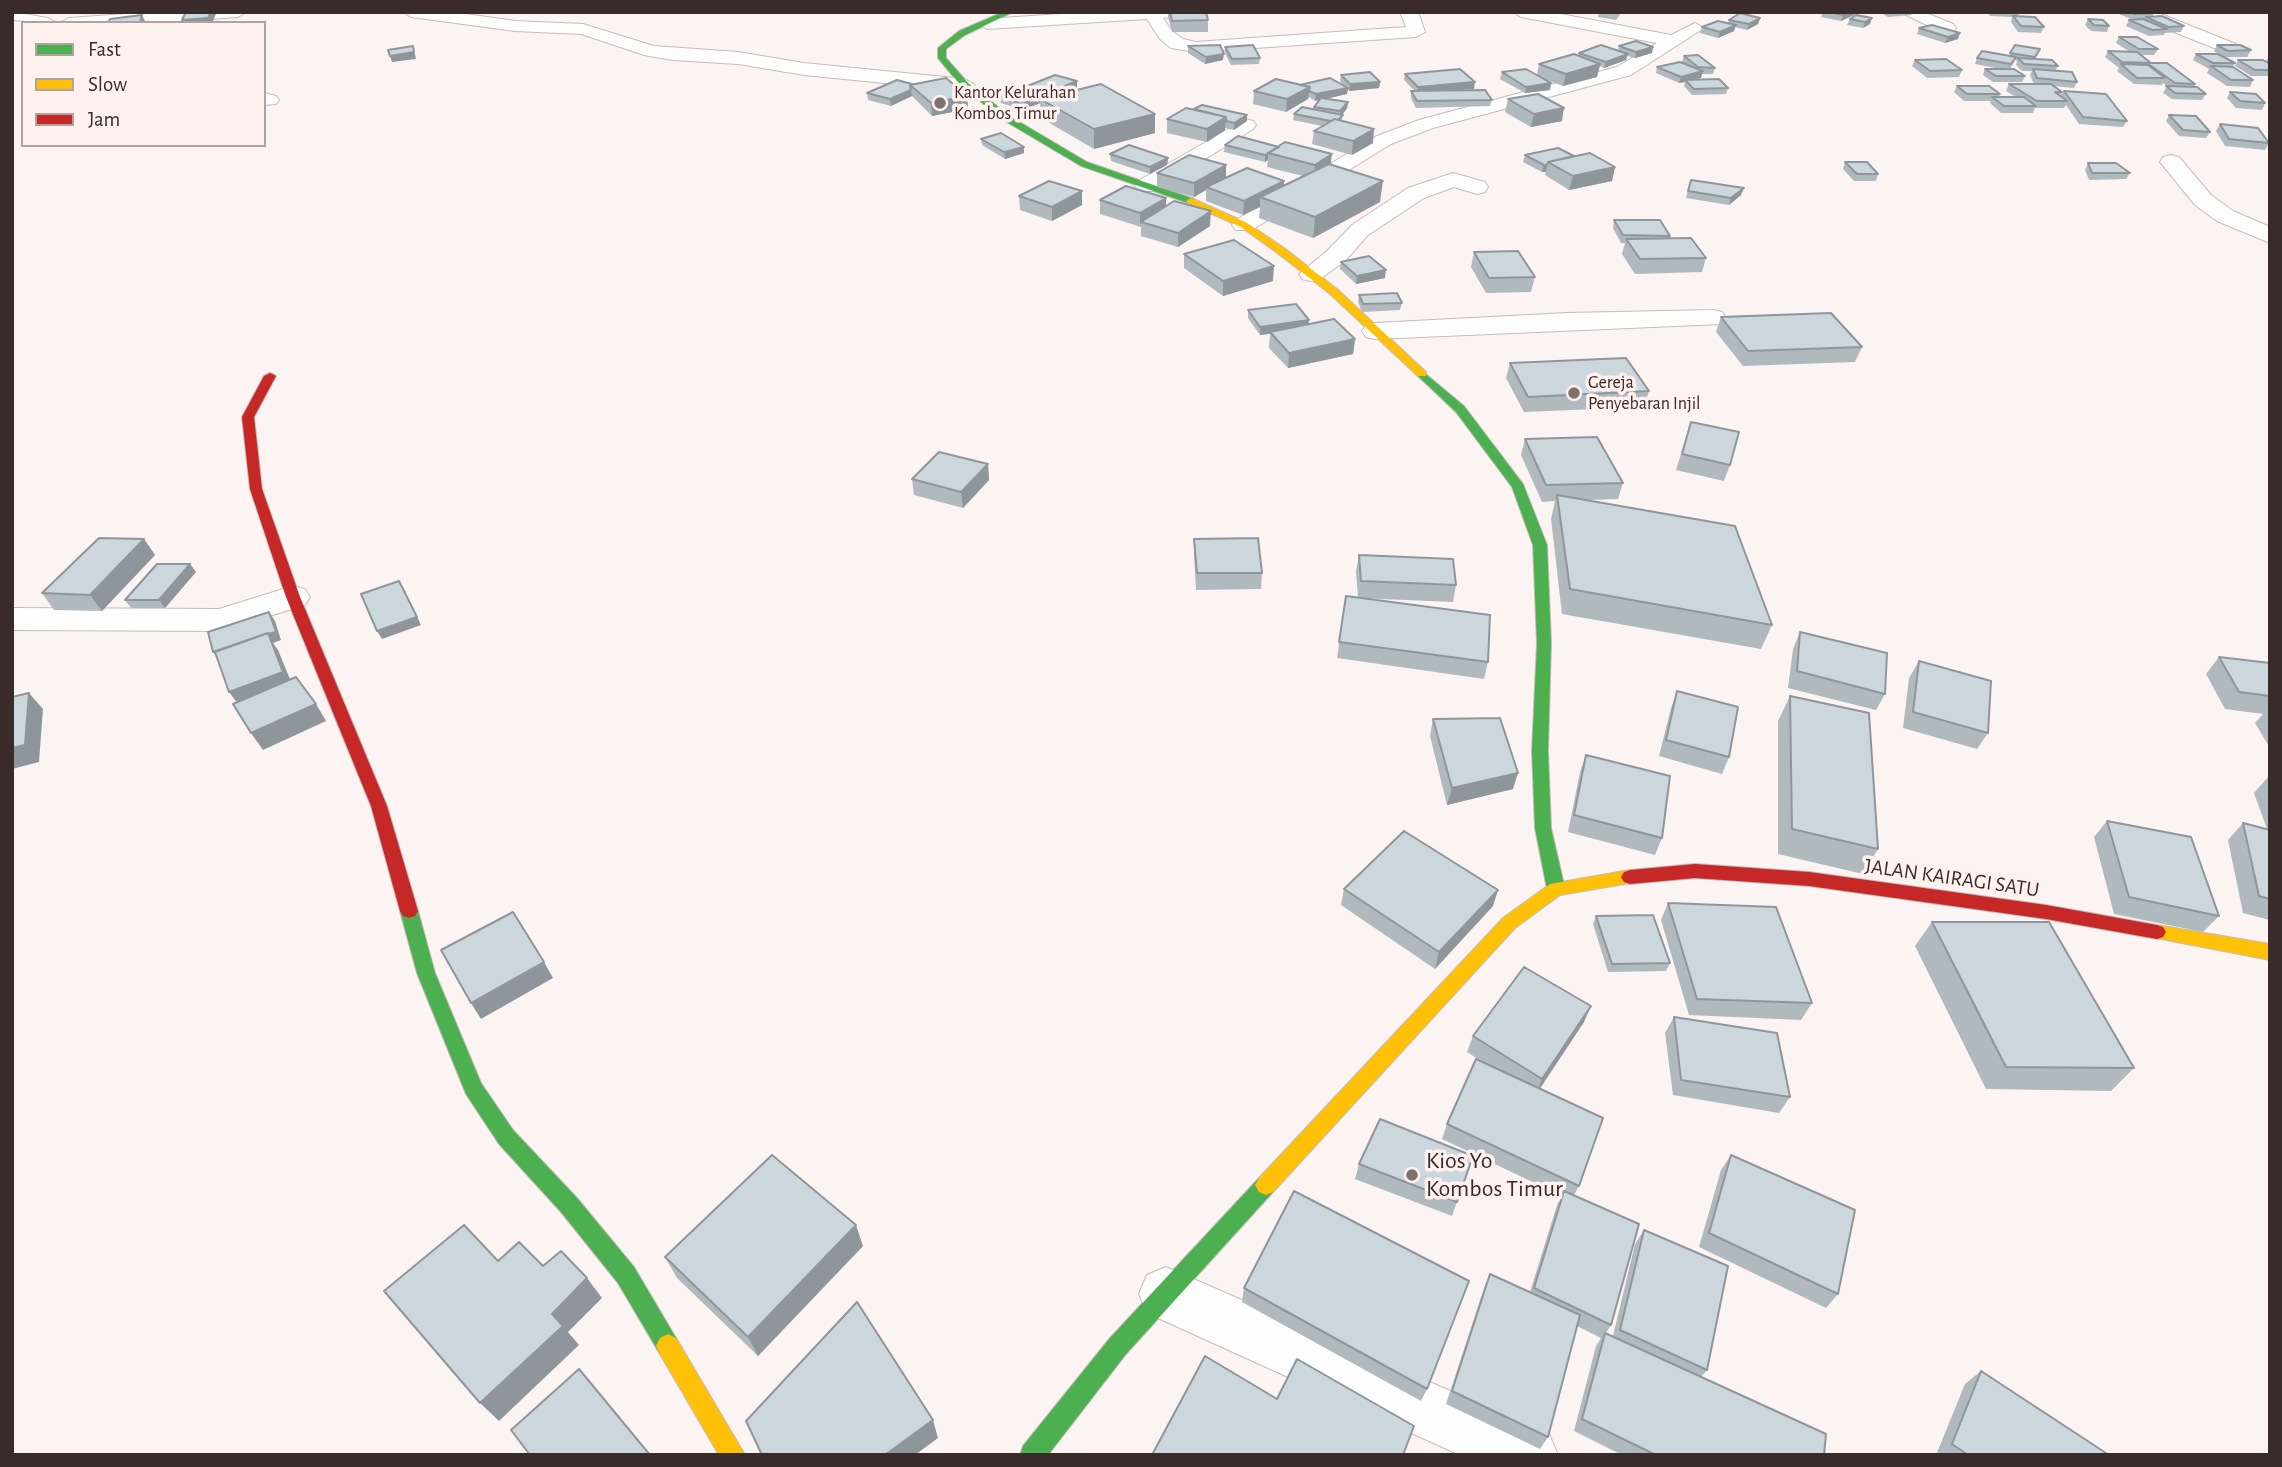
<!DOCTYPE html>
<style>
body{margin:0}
#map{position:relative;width:2282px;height:1467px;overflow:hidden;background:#fbf4f2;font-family:"Alegreya Sans",sans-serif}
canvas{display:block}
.frame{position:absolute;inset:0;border:14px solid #382b29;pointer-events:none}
.legend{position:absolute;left:21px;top:21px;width:245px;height:126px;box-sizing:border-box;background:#fff1ee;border:2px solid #afa29f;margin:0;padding:9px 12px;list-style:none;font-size:21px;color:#382b29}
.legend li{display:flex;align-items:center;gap:14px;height:35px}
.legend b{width:35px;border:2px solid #afa29f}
</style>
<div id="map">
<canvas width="2282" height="1467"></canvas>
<div class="frame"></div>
<ul class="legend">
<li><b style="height:9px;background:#4caf50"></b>Fast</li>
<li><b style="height:9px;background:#ffc107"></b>Slow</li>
<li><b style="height:9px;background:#c62828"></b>Jam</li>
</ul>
</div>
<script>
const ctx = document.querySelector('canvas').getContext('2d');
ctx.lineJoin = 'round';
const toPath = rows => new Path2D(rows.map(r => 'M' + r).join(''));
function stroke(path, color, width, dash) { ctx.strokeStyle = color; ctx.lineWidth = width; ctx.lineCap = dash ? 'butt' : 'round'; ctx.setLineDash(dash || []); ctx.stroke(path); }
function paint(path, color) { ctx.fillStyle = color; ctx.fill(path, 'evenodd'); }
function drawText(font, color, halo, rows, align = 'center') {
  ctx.font = font + ' "Alegreya Sans",sans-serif'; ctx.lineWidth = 7; ctx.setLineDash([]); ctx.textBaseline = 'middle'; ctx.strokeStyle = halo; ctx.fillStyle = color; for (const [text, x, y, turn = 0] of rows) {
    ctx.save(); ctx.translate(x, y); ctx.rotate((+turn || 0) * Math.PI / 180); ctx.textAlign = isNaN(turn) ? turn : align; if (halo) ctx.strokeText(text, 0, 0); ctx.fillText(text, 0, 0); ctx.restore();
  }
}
const street = toPath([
 [12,12,48,18,57,23,12,20,12,12],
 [154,12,246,12,238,17,153,23,60,23,69,18,154,12],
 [403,12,452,12,515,21,583,24,654,46,738,52,804,63,965,79,975,85,965,91,804,75,738,64,673,60,644,55,581,34,515,31,411,17,403,12],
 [1090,12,1184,12,1182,16,1163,18,1172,31,1183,39,1196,42,1406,27,1400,12,1418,12,1425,32,1416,37,1196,52,1171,48,1160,39,1147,19,987,29,978,24,987,19,1090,12],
 [1513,12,1550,12,1671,35,1695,23,1704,28,1631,75,1433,128,1391,144,1252,230,1236,230,1232,225,1236,220,1377,136,1419,120,1617,67,1657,43,1521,17,1513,12],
 [1900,12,1924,12,1953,24,1956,28,1953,32,1941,32,1900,12],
 [2132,12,2156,12,2236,44,2239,48,2236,52,2224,52,2134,16,2132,12],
 [264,93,276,96,279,100,276,104,264,105,264,93],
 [1246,119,1253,121,1256,125,1253,129,1154,191,1138,191,1135,186,1138,181,1246,119],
 [2171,155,2179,157,2211,195,2233,211,2270,227,2270,243,2217,221,2195,205,2160,162,2163,157,2171,155],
 [1453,173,1485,182,1488,187,1485,192,1477,194,1454,187,1424,198,1368,235,1345,261,1320,279,1311,281,1302,279,1299,274,1327,251,1352,225,1408,188,1453,173],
 [1713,310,1722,312,1726,318,1722,324,1375,339,1366,337,1362,331,1366,325,1375,323,1567,313,1713,310],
 [293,586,305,589,310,597,305,605,221,631,12,630,12,608,219,609,293,586],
 [1166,1267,1549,1434,1558,1455,1460,1455,1147,1313,1139,1294,1147,1275,1166,1267]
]);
const fast = toPath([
 [1003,12,1013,12,965,35,946,49,946,58,968,83,1011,117,1087,162,1194,199,1194,203,1188,203,1081,166,1005,121,962,87,938,58,938,48,959,31,1003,12],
 [1422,371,1464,406,1523,484,1547,545,1551,643,1548,751,1551,828,1565,889,1562,894,1556,896,1550,894,1547,889,1535,828,1532,751,1537,643,1533,545,1512,487,1456,412,1418,376,1418,372,1422,371],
 [409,904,415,906,418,911,435,973,481,1083,513,1130,577,1198,634,1267,676,1338,680,1346,676,1354,668,1358,660,1354,618,1283,561,1212,499,1144,466,1094,417,973,400,911,403,906,409,904],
 [1266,1175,1273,1178,1277,1185,1273,1192,1126,1354,1048,1455,1020,1455,1023,1446,1110,1338,1259,1178,1266,1175]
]);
const slow = toPath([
 [1191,198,1247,223,1284,248,1337,289,1426,372,1426,376,1418,376,1329,293,1276,252,1241,227,1188,203,1186,201,1191,198],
 [1630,870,1636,872,1639,877,1636,882,1560,895,1515,928,1273,1192,1266,1195,1259,1192,1255,1185,1259,1178,1503,918,1550,884,1630,870],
 [2157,925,2270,944,2270,960,2151,937,2148,932,2151,927,2157,925],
 [668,1334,676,1338,745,1455,719,1455,660,1354,656,1346,660,1338,668,1334]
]);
const jam = toPath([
 [270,373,276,376,254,417,262,489,300,597,387,806,418,911,415,916,409,918,403,916,400,911,371,806,286,597,250,489,242,417,264,376,270,373],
 [1695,864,1809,872,2046,905,2157,925,2163,927,2166,932,2163,937,2157,939,2046,919,1809,886,1695,878,1630,884,1624,882,1621,877,1624,872,1630,870,1695,864]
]);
const wall = toPath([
 [1168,12,1206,12,1208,20,1208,32,1172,32,1168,17],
 [1599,12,1622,12,1616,20,1598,17],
 [1823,12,1855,12,1854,15,1841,21,1821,17],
 [1879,12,1913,12,1911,15,1888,17],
 [1988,12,2020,12,2018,16,2044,27,2041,33,2018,32,2011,22,2012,17,1990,16],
 [2114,12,2153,12,2154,13,2152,17,2184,26,2181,32,2165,33,2164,35,2149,36,2126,26,2129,20,2131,19],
 [1856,15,1870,24,1863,28,1847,25,1850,19],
 [1760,18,1758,24,1747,30,1735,27,1734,31,1718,38,1700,33,1702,27,1728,23,1729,20],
 [2088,19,2109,26,2107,32,2091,31,2085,25],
 [1919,28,1958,39,1945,43,1917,34],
 [2119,37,2158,49,2154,55,2141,55,2151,63,2195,84,2194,87,2206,94,2202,100,2172,99,2163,93,2167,86,2163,83,2162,85,2134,84,2117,71,2119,68,2105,57,2108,51,2130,52,2116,43],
 [2217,45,2251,50,2247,57,2224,57,2235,63,2233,67,2253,80,2250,87,2227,86,2207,73,2209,69,2193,60,2196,54,2218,54,2214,51],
 [1188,46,1223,60,1205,64,1188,53],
 [1619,46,1653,47,1652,53,1635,58,1627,56,1626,60,1604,68,1600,66,1597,77,1563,86,1544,79,1551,83,1550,90,1525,93,1500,79,1502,72,1537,75,1539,64,1578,56,1579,53,1618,51],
 [1225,47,1260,58,1259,64,1231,65,1225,53],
 [2040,49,2035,59,2058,66,2055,71,2077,82,2074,88,2054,86,2062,92,2060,96,2064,91,2127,121,2123,127,2079,124,2066,105,2064,108,2035,108,2033,113,2001,113,1990,103,1991,101,1964,101,1954,92,1957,86,2000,94,1999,97,2016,97,2006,91,2009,84,2034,84,2030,75,2032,71,2022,71,2016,65,2017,61,2015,60,2010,69,2025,76,2022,82,1993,82,1983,75,1985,69,2000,69,1975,64,1977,58,2009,56,2010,53],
 [1684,56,1715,68,1713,74,1702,74,1701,78,1694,79,1728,88,1726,94,1692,95,1684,86,1685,82,1679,83,1656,73,1657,67,1682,62],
 [2267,59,2270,59,2270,76,2251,76,2235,66,2238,60,2266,61],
 [1915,60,1962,70,1959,77,1927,78,1912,66],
 [1405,74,1474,89,1450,90,1492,100,1490,106,1416,108,1411,98,1411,91,1415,91,1404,80],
 [1341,75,1380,82,1379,88,1349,91,1348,89,1347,94,1326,99,1348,102,1347,108,1342,115,1342,121,1373,143,1352,155,1312,144,1314,131,1322,126,1293,120,1294,114,1313,109,1314,107,1319,100,1315,101,1309,97,1308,99,1286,112,1253,104,1254,91,1344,86,1340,81],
 [897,80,967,96,968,109,932,116,912,96,891,106,868,100,867,93],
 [1077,88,1064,93,1155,114,1155,133,1094,149,1041,118,1040,103,1023,110,1001,103,1000,97],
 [2230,92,2265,103,2262,110,2236,108,2227,98],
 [1508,99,1562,121,1531,127,1505,112],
 [2169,115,2210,132,2206,138,2179,136,2166,121],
 [1167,119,1247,121,1234,130,1225,128,1225,130,1207,142,1167,133],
 [2220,124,2269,143,2265,150,2225,146,2216,131],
 [981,139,1024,147,1024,153,1005,159,982,145],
 [1225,145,1331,164,1380,202,1313,238,1259,218,1260,207,1243,215,1206,201,1206,190,1194,197,1157,187,1157,173,1226,165,1226,178,1284,181,1284,186,1303,176,1267,167,1268,160,1265,162,1224,152],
 [1110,154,1168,158,1167,165,1150,174,1111,161],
 [1525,155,1574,156,1615,167,1612,181,1569,190,1545,175,1546,172,1542,172,1523,162],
 [1845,162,1878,174,1876,181,1854,181,1843,169],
 [2088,163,2130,173,2126,179,2089,180,2085,170],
 [1691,180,1741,195,1729,205,1686,198],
 [1019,196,1082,205,1052,221,1020,210],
 [1166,198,1166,207,1210,226,1178,247,1141,236,1141,227,1100,214,1100,200],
 [1614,220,1670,236,1670,238,1706,258,1702,272,1635,274,1622,254,1625,243,1621,243,1613,228],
 [1474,252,1535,277,1531,292,1486,293,1471,267],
 [1184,254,1273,281,1223,296,1184,268],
 [1341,262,1385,278,1356,284,1340,269],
 [1359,295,1402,303,1400,310,1362,312,1358,302],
 [1248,310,1309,320,1308,325,1355,339,1353,354,1288,368,1269,348,1270,334,1260,335,1248,318],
 [1721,317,1862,347,1855,362,1743,366,1716,332],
 [1510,363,1649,391,1644,407,1524,412,1506,378],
 [1691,422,1730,465,1724,481,1676,470],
 [1525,439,1623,483,1618,499,1587,500,1772,625,1761,649,1562,614,1551,519,1555,501,1542,502,1521,455],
 [988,464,989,480,963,508,914,495,912,479],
 [144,539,155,555,102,611,54,610,42,593],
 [1194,539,1262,573,1261,589,1196,590,1194,555],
 [1359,555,1456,585,1453,602,1358,598,1356,571],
 [190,564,196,572,165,608,131,608,125,600],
 [1346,596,1488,662,1484,679,1337,658],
 [1800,632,1885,694,1876,710,1788,688,1793,649],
 [2219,657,2270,663,2270,748,2255,723,2263,714,2225,709,2206,674],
 [1919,661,1988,733,1977,749,1903,728,1909,678],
 [1677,691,1729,757,1722,774,1659,756,1671,708],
 [1790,696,1878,849,1863,874,1778,854,1778,721],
 [1433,719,1513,789,1447,805,1430,736],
 [1586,755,1662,838,1655,855,1568,832,1580,772],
 [2269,776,2270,776,2270,920,2243,913,2228,840,2243,823,2267,829,2254,793],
 [2107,821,2219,916,2203,932,2114,914,2094,837],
 [1344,889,1493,906,1435,969,1341,905],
 [1668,903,1812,1003,1801,1020,1689,1015,1661,920],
 [1596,916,1670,963,1666,971,1608,972,1593,924],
 [1932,922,2134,1068,2111,1091,1986,1089,1915,946],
 [1674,1017,1790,1097,1779,1113,1673,1095,1665,1033],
 [1584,1022,1540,1089,1579,1186,1574,1195,1611,1325,1606,1333,1613,1336,1635,1244,1644,1230,1707,1370,1701,1377,1824,1455,1622,1455,1574,1431,1596,1346,1601,1338,1577,1326,1548,1437,1540,1449,1446,1404,1484,1288,1490,1274,1530,1292,1557,1205,1562,1196,1442,1139,1447,1124,1489,1066,1467,1052,1473,1036],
 [1731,1155,1838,1294,1826,1308,1699,1247,1721,1170],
 [1473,1156,1452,1216,1355,1179,1359,1164],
 [863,1246,758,1356,677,1278,665,1257],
 [1244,1288,1427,1389,1421,1401,1242,1302],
 [1981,1371,2109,1455,1936,1455,1965,1384]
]);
const shadedWall = toPath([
 [211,12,215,12,216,14,212,23,183,23,182,20],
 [1849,12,1855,12,1854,15,1841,21,1843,15],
 [142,15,145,21,144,23,131,23],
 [1760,18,1758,24,1747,30,1749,24],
 [1872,18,1870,24,1863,28,1865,22],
 [1736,25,1734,31,1718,38,1720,32],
 [1960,33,1958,39,1945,43,1948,37],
 [413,46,416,59,392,62,390,56],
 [1653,47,1652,53,1635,58,1636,52],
 [1224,54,1223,60,1205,64,1206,57],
 [1628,54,1626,60,1604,68,1606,62],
 [1600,64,1597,77,1563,86,1566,74],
 [1703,71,1701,78,1687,81,1685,80,1685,82,1679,83,1681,77],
 [1077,81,1077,88,1044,101,1040,99,1040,103,1023,110,1022,104],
 [1380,82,1379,88,1349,91,1350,84],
 [1475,82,1474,89,1417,93,1418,87],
 [1551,83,1550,90,1525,93,1526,87],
 [1310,87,1308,99,1286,112,1287,99],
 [1348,88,1347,94,1315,101,1316,94],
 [911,90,912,96,891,106,890,99],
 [967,96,968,109,932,116,931,103],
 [1348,102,1347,108,1340,118,1340,111],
 [1564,108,1562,121,1531,127,1534,114],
 [1155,114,1155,133,1094,149,1094,129],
 [1247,115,1247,121,1234,130,1234,123],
 [1226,117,1225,130,1207,142,1207,129],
 [1374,129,1373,143,1352,155,1353,141],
 [1024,147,1024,153,1005,159,1004,152],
 [1268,153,1268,160,1265,162,1265,155],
 [1332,154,1330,168,1314,179,1315,165],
 [1168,158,1167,165,1150,174,1150,167],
 [1226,165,1226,179,1206,187,1206,190,1194,197,1194,183],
 [1544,165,1547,165,1546,172,1542,172],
 [1615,167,1612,181,1569,190,1573,176],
 [1284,181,1283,195,1260,197,1260,207,1243,215,1244,201],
 [1383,181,1380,202,1313,238,1315,217],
 [1744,188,1741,195,1729,205,1731,198],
 [1082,191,1082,205,1052,221,1052,207],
 [1166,198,1166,213,1141,222,1140,227,1140,213],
 [1211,211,1210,226,1178,247,1178,233],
 [1274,266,1273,281,1223,296,1223,281],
 [1386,270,1385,278,1356,284,1357,276],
 [1309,320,1308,328,1260,335,1260,327],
 [1355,339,1353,354,1288,368,1289,353],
 [988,464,989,480,963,508,961,492],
 [144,539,155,555,102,611,90,595],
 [190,564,196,572,165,608,159,600],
 [404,589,421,625,382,639,377,631],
 [269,612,275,621,281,640,273,643,278,650,294,689,241,708,229,692,219,661,213,652],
 [29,693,43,709,39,762,12,769,12,748],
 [316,704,326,721,263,750,251,733],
 [1518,773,1513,789,1447,805,1452,788],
 [1498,890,1493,906,1435,969,1439,952],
 [544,962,553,978,481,1019,471,1003],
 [1591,1006,1584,1022,1535,1095,1542,1079],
 [856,1225,863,1246,758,1356,748,1337],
 [587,1278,602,1298,568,1332,579,1345,499,1421,480,1403,552,1314],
 [933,1420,938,1438,915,1455,885,1455]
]);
const building = toPath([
 [186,12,211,12,208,18,182,20,186,12],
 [1170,12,1206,12,1208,20,1172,21,1170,12],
 [1830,12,1849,12,1843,15,1830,12],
 [2131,12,2153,12,2154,13,2135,14,2131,12],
 [1740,13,1760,18,1749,24,1729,20,1740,13],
 [142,15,140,22,108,23,110,19,142,15],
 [1856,15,1872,18,1865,22,1850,19,1856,15],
 [2013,16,2035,17,2044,27,2021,26,2013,16],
 [2162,16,2184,26,2168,27,2146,17,2162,16],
 [2088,19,2103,20,2109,26,2094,25,2088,19],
 [2143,19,2167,29,2152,30,2129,20,2143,19],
 [1718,21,1736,25,1720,32,1702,27,1718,21],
 [1932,25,1960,33,1948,37,1919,28,1932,25],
 [2119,37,2137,37,2158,49,2139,49,2119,37],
 [1636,41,1653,47,1636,52,1619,46,1636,41],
 [1220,45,1224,54,1206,57,1188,46,1220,45],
 [1253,45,1260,58,1232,59,1225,47,1253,45],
 [1601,45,1628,54,1606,62,1579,53,1601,45],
 [2015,45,2040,49,2035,57,2010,53,2015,45],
 [2217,45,2240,45,2251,50,2228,51,2217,45],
 [413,46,414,52,390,56,388,50,413,46],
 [1982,51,2016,57,2011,64,1977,58,1982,51],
 [2108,51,2137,52,2151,63,2122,62,2108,51],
 [1574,54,1600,64,1566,74,1539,64,1574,54],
 [2196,54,2218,54,2235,63,2213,63,2196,54],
 [1698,55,1715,68,1698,67,1684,56,1698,55],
 [2018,58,2052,60,2058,66,2024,64,2018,58],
 [1946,59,1962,70,1930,71,1915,60,1946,59],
 [2238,60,2263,60,2270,64,2270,70,2255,70,2238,60],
 [1680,62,1703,71,1681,77,1657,67,1680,62],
 [2147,63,2167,63,2195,84,2175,83,2147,63],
 [2121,64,2148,65,2165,78,2137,78,2121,64],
 [2211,66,2233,67,2253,80,2231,80,2211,66],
 [1460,69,1475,82,1418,87,1405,74,1460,69],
 [1526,69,1551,83,1526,87,1502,72,1526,69],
 [1985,69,2014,69,2025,76,1996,76,1985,69],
 [2033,69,2072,72,2077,82,2037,78,2033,69],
 [1370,72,1380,82,1350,84,1341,75,1370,72],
 [1055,75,1077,81,1022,104,1000,97,1055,75],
 [946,78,967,96,931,103,910,85,946,78],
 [1330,78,1348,88,1316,94,1309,91,1310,87,1300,85,1330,78],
 [1276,79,1310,87,1287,99,1254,91,1276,79],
 [1719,79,1728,88,1694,89,1685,80,1719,79],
 [897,80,912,84,910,85,911,90,890,99,867,93,897,80],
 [1101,84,1155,114,1094,129,1040,99,1101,84],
 [2009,84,2051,84,2062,92,2055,92,2067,101,2037,101,2009,84],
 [1957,86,1989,86,2000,94,1967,94,1957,86],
 [2166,86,2197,87,2206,94,2175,93,2166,86],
 [1485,90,1492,100,1417,101,1411,91,1485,90],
 [2064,91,2106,94,2127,121,2083,117,2064,91],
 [2230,92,2256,94,2265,103,2240,101,2230,92],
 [1538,94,1564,108,1534,114,1508,99,1538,94],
 [1992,97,2024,97,2036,106,2004,106,1992,97],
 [1321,98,1348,102,1340,111,1314,107,1321,98],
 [1202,105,1247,115,1234,123,1226,121,1226,117,1194,109,1202,105],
 [1302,107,1343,115,1338,120,1335,119,1331,121,1294,114,1302,107],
 [1186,108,1226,117,1207,129,1167,119,1186,108],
 [2169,115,2196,116,2210,132,2183,130,2169,115],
 [1335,119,1374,129,1353,141,1314,131,1335,119],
 [2220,124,2258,128,2269,143,2229,139,2220,124],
 [1001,133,1024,147,1004,152,981,139,1001,133],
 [1238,136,1279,147,1265,155,1225,145,1238,136],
 [1285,142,1332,154,1315,165,1268,153,1285,142],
 [1129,145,1168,158,1150,167,1110,154,1129,145],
 [1558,148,1574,156,1548,162,1547,165,1544,165,1525,155,1558,148],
 [1590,153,1615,167,1573,176,1548,162,1590,153],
 [1189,155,1226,165,1194,183,1157,173,1189,155],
 [1845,162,1867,162,1878,174,1857,174,1845,162],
 [2088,163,2116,163,2130,173,2092,173,2088,163],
 [1329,164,1383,181,1315,217,1260,197,1329,164],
 [1247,168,1284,181,1244,201,1206,187,1247,168],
 [1691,180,1744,188,1731,198,1688,191,1691,180],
 [1049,181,1082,191,1052,207,1019,196,1049,181],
 [1126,186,1166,198,1140,213,1100,200,1126,186],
 [1174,201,1211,211,1178,233,1141,222,1174,201],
 [1614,220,1660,220,1670,236,1623,235,1614,220],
 [1691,238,1706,258,1640,259,1626,239,1691,238],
 [1234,240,1274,266,1223,281,1184,254,1234,240],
 [1518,251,1535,277,1489,278,1474,252,1518,251],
 [1369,256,1386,270,1357,276,1341,262,1369,256],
 [1397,293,1402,303,1363,304,1359,295,1397,293],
 [1296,304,1309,320,1260,327,1248,310,1296,304],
 [1831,313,1862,347,1748,351,1721,317,1831,313],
 [1334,319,1355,339,1289,353,1270,332,1334,319],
 [1626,358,1649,391,1528,397,1510,363,1626,358],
 [1691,422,1739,432,1730,465,1682,454,1691,422],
 [1597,437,1623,483,1546,485,1525,439,1597,437],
 [939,452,988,464,961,492,912,479,939,452],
 [1557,495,1735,526,1772,625,1570,589,1557,495],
 [99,538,144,539,90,595,42,593,99,538],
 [1258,538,1262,573,1197,573,1194,539,1258,538],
 [1359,555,1453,559,1456,585,1361,581,1359,555],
 [157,564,190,564,159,600,125,600,157,564],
 [399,581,417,617,377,631,361,594,399,581],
 [1346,596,1490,615,1488,662,1339,642,1346,596],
 [269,612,276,632,268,634,268,633,213,652,208,632,269,612],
 [1800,632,1887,653,1885,694,1797,671,1800,632],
 [268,633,283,672,229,692,215,652,268,633],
 [2219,657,2270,663,2270,696,2239,692,2219,657],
 [1919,661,1991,681,1988,733,1913,712,1919,661],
 [296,677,316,704,251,733,233,704,296,677],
 [1677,691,1738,707,1729,757,1666,740,1677,691],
 [29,693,25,745,12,748,12,697,29,693],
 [1790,696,1869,713,1878,849,1792,829,1790,696],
 [1500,718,1518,773,1452,788,1433,719,1500,718],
 [1586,755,1670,776,1662,838,1574,815,1586,755],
 [2107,821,2191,837,2219,916,2129,897,2107,821],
 [2243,823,2270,830,2270,899,2259,896,2243,823],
 [1404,831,1498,890,1439,952,1344,889,1404,831],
 [1668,903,1776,907,1812,1003,1697,999,1668,903],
 [513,912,544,962,471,1003,441,950,513,912],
 [1653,915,1670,963,1612,964,1596,916,1653,915],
 [1932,922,2049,922,2134,1068,2006,1067,1932,922],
 [1524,967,1591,1006,1542,1079,1473,1036,1524,967],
 [1674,1017,1777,1033,1790,1097,1681,1080,1674,1017],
 [1476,1059,1603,1118,1579,1186,1447,1124,1476,1059],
 [1380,1119,1473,1156,1457,1202,1359,1164,1380,1119],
 [772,1155,856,1225,748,1337,665,1257,772,1155],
 [1731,1155,1855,1210,1838,1294,1709,1233,1731,1155],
 [1294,1191,1469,1281,1427,1389,1244,1288,1294,1191],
 [1564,1191,1639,1224,1611,1325,1534,1288,1564,1191],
 [464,1225,498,1261,519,1242,543,1266,561,1251,587,1278,552,1314,563,1326,480,1403,384,1291,464,1225],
 [1644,1230,1728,1266,1707,1370,1620,1330,1644,1230],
 [1490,1274,1580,1315,1548,1437,1452,1391,1490,1274],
 [857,1302,933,1420,885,1455,762,1455,746,1421,857,1302],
 [1605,1333,1826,1434,1824,1455,1656,1455,1582,1419,1605,1333],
 [1205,1356,1277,1399,1297,1359,1414,1426,1403,1455,1156,1455,1153,1453,1205,1356],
 [579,1369,650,1455,530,1455,511,1430,579,1369],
 [1981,1371,2109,1455,1968,1455,1952,1444,1981,1371]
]);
const markers = [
 [940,103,7,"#7c716f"],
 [1574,393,7,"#7c716f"],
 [1412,1175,7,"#7c716f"]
];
const farPoinames = [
 ["Kantor Kelurahan",954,93],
 ["Kombos Timur",954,114],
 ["Gereja",1588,383],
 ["Penyebaran Injil",1588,404]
];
const streetNames = [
 ["JALAN KAIRAGI SATU",1952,878,8]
];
const nearPoinames = [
 ["Kios Yo",1426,1161],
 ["Kombos Timur",1426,1189]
];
stroke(street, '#c5bcba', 2);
stroke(fast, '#c5bcba', 2);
stroke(slow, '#c5bcba', 2);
stroke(jam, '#c5bcba', 2);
paint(street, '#fefdfd');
paint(fast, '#4caf50');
paint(slow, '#ffc107');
paint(jam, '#c62828');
paint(wall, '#afb9be');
paint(shadedWall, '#8f969b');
paint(building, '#ccd7dd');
stroke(building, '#8f969b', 2);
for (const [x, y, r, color] of markers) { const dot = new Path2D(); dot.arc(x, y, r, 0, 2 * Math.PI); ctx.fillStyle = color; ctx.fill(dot); stroke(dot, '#fff1ee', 2.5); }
drawText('18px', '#382b29', '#fff1ee', farPoinames, 'left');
drawText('21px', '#382b29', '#fff1ee', streetNames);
drawText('24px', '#382b29', '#fff1ee', nearPoinames, 'left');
</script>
